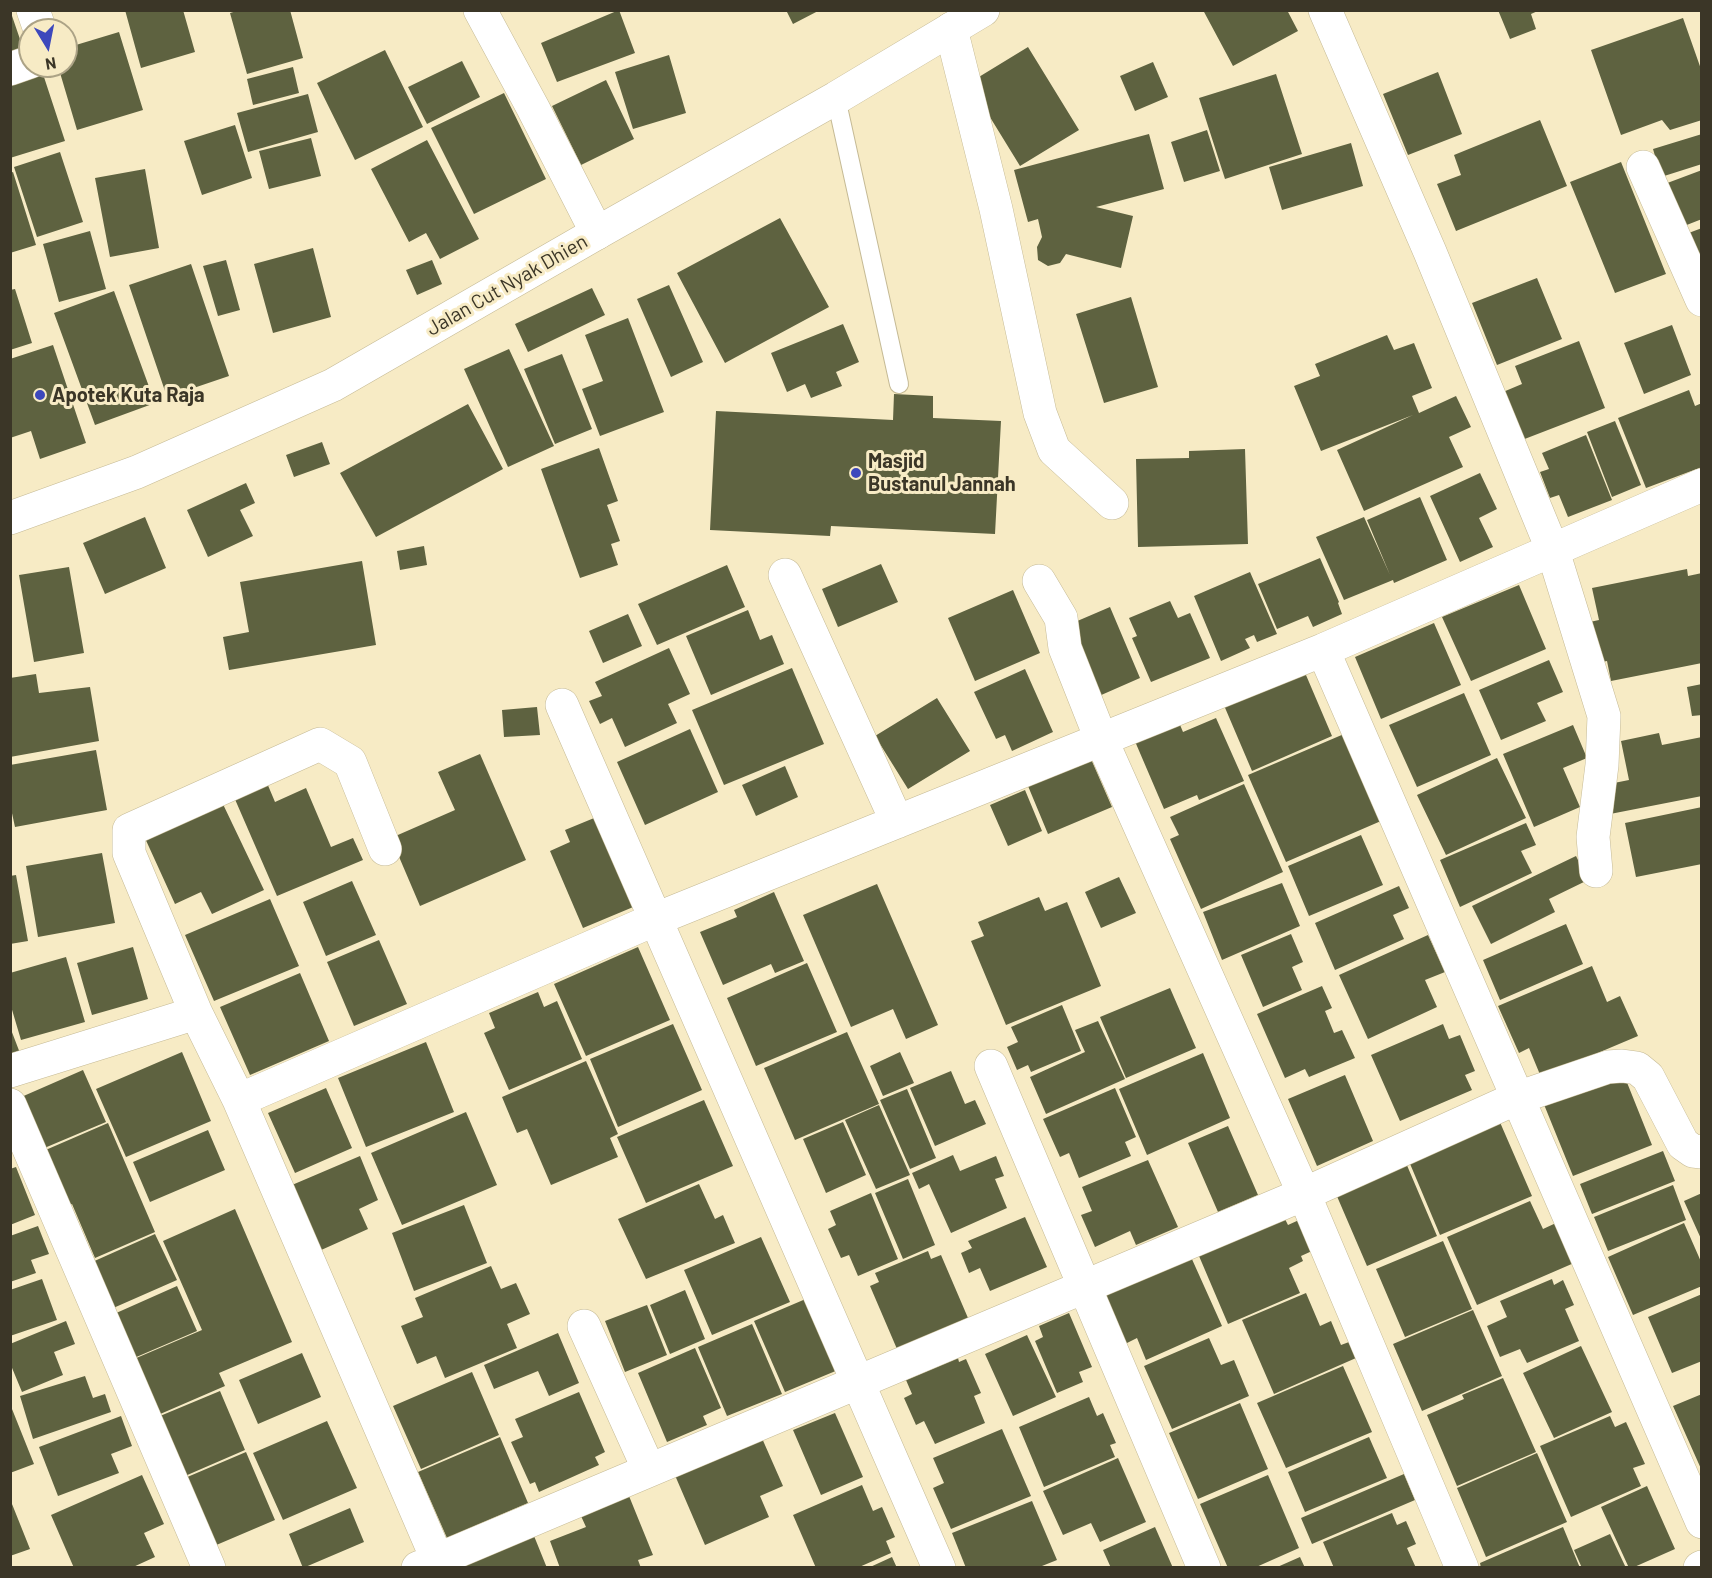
<!DOCTYPE html>
<style>
body{margin:0}
#map{position:relative;width:1712px;height:1578px;overflow:hidden;background:#f7ebc5;font-family:Barlow,sans-serif}
canvas{display:block}
.frame{position:absolute;inset:0;border:12px solid #3b3627;pointer-events:none}
.north{position:absolute;left:18px;top:18px;width:60px;height:60px;box-sizing:border-box;background:#f7ebc5;border:2px solid #aca386;border-radius:50%;rotate:170deg;font-size:16px;font-weight:700;line-height:24px;text-align:center;color:#3b3627}
.north::after{content:'';display:block;margin:auto;width:21px;height:27px;background:#3d48bc;clip-path:polygon(50% 0,100% 100%,50% 72%,0 100%)}
</style>
<div id="map">
<canvas width="1712" height="1578"></canvas>
<div class="frame"></div>
<div class="north">N</div>
</div>
<script>
const ctx = document.querySelector('canvas').getContext('2d');
ctx.lineJoin = 'round';
function paint(path, color) { ctx.fillStyle = color; ctx.fill(path, 'evenodd'); }
const toPath = rows => new Path2D(rows.map(r => 'M' + r).join(''));
function stroke(path, color, width, dash) { ctx.strokeStyle = color; ctx.lineWidth = width; ctx.lineCap = dash ? 'butt' : 'round'; ctx.setLineDash(dash || []); ctx.stroke(path); }
function drawText(font, color, halo, rows, align = 'center') {
  ctx.font = font + ' Barlow,sans-serif'; ctx.lineWidth = 6; ctx.setLineDash([]); ctx.textBaseline = 'middle'; ctx.strokeStyle = halo; ctx.fillStyle = color; for (const [text, x, y, turn = 0] of rows) {
    ctx.save(); ctx.translate(x, y); ctx.rotate((+turn || 0) * Math.PI / 180); ctx.textAlign = isNaN(turn) ? turn : align; if (halo) ctx.strokeText(text, 0, 0); ctx.fillText(text, 0, 0); ctx.restore();
  }
}
const building = toPath([
 [10,10,23,48,10,52],
 [125,10,183,10,195,52,141,68],
 [240,10,290,10,303,58,247,74,230,13],
 [619,10,635,53,557,82,541,43],
 [786,10,820,10,793,24],
 [1203,10,1287,10,1298,31,1233,66],
 [1498,10,1540,10,1531,14,1536,29,1510,39],
 [1683,18,1702,72,1702,120,1670,130,1662,120,1621,135,1591,50],
 [119,32,143,110,77,130,58,66,66,66,66,48],
 [1028,47,1079,130,1020,166,969,83],
 [385,50,423,127,355,160,317,83],
 [669,55,686,113,633,129,615,72],
 [462,61,480,97,427,124,408,87],
 [1153,62,1168,97,1135,111,1120,76],
 [293,67,299,93,253,105,247,79],
 [42,71,65,141,10,158,10,82],
 [1438,72,1462,134,1408,155,1383,94],
 [1276,74,1302,154,1225,179,1199,98],
 [606,80,634,139,581,165,552,106],
 [504,93,546,179,474,214,431,128],
 [308,94,318,132,248,152,237,113],
 [1540,120,1567,186,1456,231,1437,184,1461,175,1454,155],
 [235,125,252,178,202,195,184,141],
 [1207,130,1220,171,1184,182,1171,142],
 [1149,134,1164,189,1096,207,1133,216,1121,268,1066,254,1060,263,1048,266,1038,260,1037,247,1042,237,1038,219,1028,222,1014,170],
 [1702,134,1702,164,1661,177,1653,149],
 [311,138,321,176,269,189,259,151],
 [427,140,479,239,440,259,426,233,409,242,371,169],
 [1351,143,1363,186,1282,210,1269,167],
 [60,152,83,222,37,237,14,167],
 [1621,162,1666,274,1615,293,1570,182],
 [145,169,159,248,110,257,95,178],
 [1702,170,1702,219,1679,228,1662,185],
 [13,172,36,245,10,253,10,173],
 [780,218,829,307,725,363,677,273],
 [1702,228,1702,272,1686,234],
 [90,231,106,289,59,302,43,244],
 [313,248,331,317,273,333,254,264],
 [226,260,240,310,218,316,203,266],
 [432,260,442,284,417,295,406,270],
 [191,264,229,376,167,397,129,285],
 [1537,278,1562,339,1497,365,1472,303],
 [669,285,703,362,671,377,637,299],
 [592,288,605,315,528,352,515,324],
 [15,289,32,343,10,350,10,290],
 [114,291,155,403,95,425,54,313],
 [1131,297,1158,387,1104,403,1076,314],
 [628,318,664,412,600,436,582,389,603,381,585,335],
 [843,324,859,362,836,372,842,386,811,398,805,384,787,392,771,353],
 [1672,325,1691,375,1644,394,1624,343],
 [1387,335,1394,350,1414,343,1432,388,1412,396,1419,413,1456,396,1471,427,1449,437,1463,467,1364,511,1337,450,1413,415,1321,451,1294,386,1320,376,1315,364],
 [1579,341,1605,408,1522,440,1503,392,1522,384,1515,366],
 [53,345,86,443,40,459,31,431,10,438,10,359],
 [509,349,554,446,508,467,464,369],
 [562,354,592,429,555,444,524,369],
 [1689,390,1695,406,1702,403,1702,467,1646,488,1618,418],
 [894,394,933,396,933,418,1001,421,995,534,831,526,830,536,710,530,716,411,893,420],
 [468,404,503,469,376,537,340,473],
 [1615,421,1641,485,1612,497,1587,432],
 [1586,435,1612,500,1568,517,1559,495,1550,498,1540,472,1549,469,1542,453],
 [322,442,330,464,294,477,286,455],
 [599,448,618,501,607,505,620,541,611,544,618,565,580,578,541,469],
 [1245,449,1248,544,1138,547,1136,459,1189,458,1189,451],
 [1480,473,1497,509,1479,518,1493,547,1460,562,1430,496],
 [246,483,255,503,240,510,253,536,208,557,187,510],
 [1420,497,1447,560,1394,583,1393,580,1344,600,1316,537,1364,517,1390,575,1367,520],
 [145,517,166,568,105,594,83,543],
 [424,546,427,565,400,570,397,551],
 [1320,558,1339,602,1338,603,1342,614,1313,627,1308,616,1277,629,1258,584],
 [362,561,376,645,229,670,223,637,249,632,240,582],
 [881,564,898,602,838,627,822,589],
 [727,565,745,607,657,645,638,604],
 [69,567,84,653,34,662,19,575],
 [1687,569,1688,576,1702,573,1702,663,1611,681,1607,661,1593,664,1585,623,1599,620,1592,588],
 [1250,572,1277,634,1257,642,1254,635,1245,639,1250,648,1221,661,1194,596],
 [1519,585,1546,649,1471,681,1442,617],
 [1013,590,1040,653,975,681,948,618],
 [1170,601,1178,618,1190,613,1210,658,1151,682,1132,638,1137,636,1129,618],
 [1110,607,1140,678,1099,696,1068,625],
 [748,610,760,640,772,635,784,664,711,695,686,636],
 [628,614,642,646,603,663,589,631],
 [1434,623,1461,685,1381,719,1355,657],
 [669,648,690,694,668,704,677,723,625,747,612,718,600,724,589,701,602,696,595,682],
 [1549,660,1563,692,1537,703,1546,721,1501,740,1479,690],
 [792,668,824,744,724,785,692,710],
 [1303,668,1332,736,1252,771,1223,703],
 [1025,669,1053,732,1012,751,1005,735,996,739,974,692],
 [36,674,39,693,90,687,99,741,10,757,10,678],
 [1702,684,1702,715,1692,716,1687,687],
 [1464,693,1491,755,1417,787,1389,725],
 [937,698,970,751,908,789,875,736],
 [537,707,540,735,504,737,502,710],
 [1216,718,1244,781,1199,800,1197,795,1164,809,1134,739,1178,720,1183,732],
 [1573,725,1587,758,1563,768,1580,807,1534,827,1503,754],
 [690,729,718,792,645,825,617,762],
 [1659,733,1662,745,1702,737,1702,796,1605,815,1599,786,1629,780,1621,741],
 [1344,734,1381,821,1286,862,1248,775],
 [96,750,107,810,15,827,10,804,10,765],
 [480,754,526,860,420,906,391,838,455,810,438,772],
 [1497,758,1526,818,1446,855,1417,795],
 [1091,759,1112,807,1048,834,1028,786],
 [785,766,798,797,756,816,742,785],
 [267,783,275,802,306,788,331,847,353,838,363,860,277,896,234,797],
 [1244,784,1283,872,1201,909,1170,839,1179,835,1170,817],
 [1025,790,1042,831,1008,846,990,805],
 [221,800,264,890,212,914,201,892,175,904,144,836],
 [1702,807,1702,864,1636,877,1625,823],
 [599,816,638,905,583,928,550,851,570,842,565,830],
 [1526,823,1536,845,1521,851,1532,873,1460,907,1440,860],
 [1361,835,1383,885,1309,916,1288,866],
 [102,853,115,923,38,937,26,866],
 [1576,856,1588,880,1549,899,1555,912,1491,944,1472,906],
 [16,875,28,941,10,944,10,876],
 [1119,877,1136,913,1101,928,1085,892],
 [352,881,376,935,326,956,303,902],
 [1282,883,1300,926,1222,960,1203,912],
 [877,884,938,1025,906,1039,893,1009,851,1027,803,915],
 [1399,886,1409,908,1393,915,1404,939,1335,970,1315,923],
 [774,892,804,961,775,973,771,964,723,985,700,932,737,917,734,910],
 [1039,897,1045,911,1067,902,1101,986,1006,1025,971,941,984,936,978,922],
 [270,899,299,966,214,1001,185,935],
 [1566,924,1583,964,1500,1000,1483,960],
 [1291,934,1303,962,1292,967,1302,990,1263,1007,1241,955],
 [1428,935,1445,972,1425,980,1437,1007,1368,1039,1339,975],
 [379,940,407,1004,354,1026,327,962],
 [133,947,148,999,92,1015,77,963],
 [638,947,670,1020,586,1056,554,984],
 [66,957,85,1022,21,1040,10,1003,10,973],
 [807,963,837,1032,756,1066,727,998],
 [1592,966,1607,1002,1620,996,1638,1036,1541,1077,1529,1048,1519,1053,1498,1006],
 [300,973,329,1041,250,1075,220,1007],
 [1322,986,1332,1008,1325,1011,1334,1033,1342,1030,1355,1058,1309,1077,1305,1069,1285,1078,1257,1014],
 [1170,988,1196,1048,1126,1078,1100,1017],
 [538,992,544,1007,557,1001,582,1059,509,1090,484,1033,495,1028,489,1013],
 [1062,1005,1081,1051,1031,1072,1028,1065,1017,1070,1007,1047,1018,1042,1011,1027],
 [1098,1021,1125,1079,1046,1114,1030,1077,1085,1052,1075,1030],
 [673,1024,702,1090,618,1127,590,1059],
 [1443,1024,1449,1039,1460,1035,1475,1071,1465,1075,1472,1090,1400,1121,1371,1055],
 [10,1027,23,1061,10,1066],
 [847,1032,879,1104,795,1140,764,1068],
 [426,1042,454,1112,366,1147,338,1078],
 [182,1052,211,1121,126,1157,96,1089],
 [900,1052,914,1083,883,1096,870,1066],
 [1203,1053,1230,1118,1147,1155,1119,1089],
 [586,1061,618,1134,610,1138,618,1157,551,1185,527,1129,517,1133,502,1097],
 [83,1070,106,1122,42,1149,19,1098],
 [1622,1070,1652,1145,1573,1176,1543,1102],
 [951,1071,965,1104,975,1100,986,1124,935,1146,910,1088],
 [1345,1075,1373,1141,1317,1166,1288,1099],
 [326,1088,352,1148,295,1173,268,1113],
 [1115,1088,1136,1137,1125,1142,1131,1156,1079,1178,1069,1153,1060,1157,1043,1119],
 [907,1089,936,1158,910,1169,880,1100],
 [704,1100,733,1166,646,1203,617,1137],
 [879,1105,910,1175,876,1189,845,1120],
 [466,1112,497,1185,402,1225,371,1153],
 [1499,1120,1532,1196,1440,1235,1408,1159],
 [843,1122,866,1175,826,1193,803,1139],
 [108,1123,155,1232,95,1258,72,1204,64,1208,41,1152],
 [1228,1126,1258,1195,1218,1212,1188,1143],
 [208,1130,225,1170,150,1202,133,1162],
 [1663,1151,1675,1181,1592,1214,1580,1184],
 [953,1155,960,1171,996,1156,1004,1176,995,1179,1007,1208,951,1233,929,1184,919,1189,912,1173],
 [360,1156,378,1200,359,1209,368,1229,319,1251,292,1185],
 [1148,1160,1178,1227,1136,1245,1130,1231,1095,1247,1081,1215,1092,1211,1082,1187],
 [1406,1163,1437,1236,1367,1266,1336,1194],
 [16,1167,35,1215,10,1225,10,1169],
 [908,1179,935,1245,903,1259,875,1193],
 [699,1184,715,1219,723,1215,735,1243,646,1279,618,1219],
 [1673,1185,1686,1220,1608,1251,1594,1217],
 [871,1193,898,1259,858,1276,849,1255,841,1258,828,1229,836,1225,830,1211],
 [1702,1193,1702,1241,1684,1201],
 [1530,1201,1543,1229,1556,1223,1574,1263,1477,1305,1447,1237],
 [464,1205,487,1263,414,1291,392,1233],
 [235,1209,292,1342,219,1373,225,1386,151,1418,127,1362,202,1330,163,1241],
 [1025,1217,1047,1267,990,1291,980,1268,969,1273,961,1253,972,1248,968,1241],
 [1285,1219,1288,1225,1299,1220,1312,1251,1301,1256,1303,1261,1289,1268,1300,1293,1228,1324,1199,1256],
 [1684,1223,1702,1264,1702,1286,1633,1315,1608,1257],
 [38,1226,49,1254,31,1260,36,1273,10,1282,10,1236],
 [155,1234,177,1280,111,1309,90,1263],
 [761,1237,790,1302,712,1335,684,1270],
 [1443,1241,1472,1309,1405,1337,1376,1269],
 [928,1251,931,1259,941,1255,968,1318,897,1349,870,1286,879,1282,875,1273],
 [1191,1257,1222,1326,1146,1360,1137,1338,1125,1344,1104,1296],
 [491,1266,501,1289,516,1283,530,1314,507,1324,517,1348,445,1378,436,1356,417,1364,401,1326,423,1317,415,1298],
 [42,1279,57,1320,10,1336,10,1290],
 [1552,1279,1554,1285,1563,1280,1574,1305,1565,1309,1579,1341,1527,1363,1520,1349,1500,1357,1487,1326,1507,1317,1500,1301],
 [177,1286,197,1331,134,1358,114,1314],
 [685,1290,705,1339,670,1354,650,1305],
 [1306,1293,1320,1326,1331,1321,1341,1345,1349,1342,1356,1358,1274,1394,1242,1320],
 [1702,1294,1702,1361,1672,1373,1648,1317],
 [808,1298,838,1370,785,1392,754,1321],
 [647,1305,667,1355,625,1372,605,1321],
 [1473,1310,1502,1376,1422,1411,1393,1344],
 [1069,1313,1092,1367,1079,1372,1083,1382,1057,1393,1035,1341,1043,1337,1039,1326],
 [66,1321,75,1344,54,1352,63,1375,22,1392,10,1363,10,1344],
 [752,1324,782,1394,727,1416,698,1347],
 [558,1333,579,1383,549,1396,538,1371,494,1389,484,1365],
 [1027,1335,1056,1397,1013,1416,985,1354],
 [1209,1338,1221,1365,1234,1360,1249,1396,1172,1429,1144,1366],
 [1581,1346,1612,1412,1554,1438,1523,1373],
 [695,1348,721,1408,703,1416,707,1425,667,1442,638,1373],
 [302,1353,321,1397,258,1424,239,1380],
 [958,1358,959,1362,966,1359,981,1393,974,1396,985,1423,935,1444,924,1421,916,1425,904,1398,912,1394,906,1380],
 [1343,1366,1372,1432,1286,1468,1257,1403],
 [472,1372,499,1435,421,1469,393,1406],
 [85,1376,93,1398,105,1394,111,1412,33,1439,20,1396],
 [1503,1378,1536,1452,1457,1486,1427,1415,1464,1399,1462,1395],
 [220,1391,245,1450,185,1476,160,1416],
 [579,1392,605,1452,595,1457,599,1465,539,1492,535,1482,530,1484,511,1442,523,1437,515,1419],
 [1702,1394,1702,1471,1673,1406],
 [1089,1397,1097,1416,1103,1413,1116,1443,1110,1445,1115,1457,1044,1487,1019,1427],
 [1240,1403,1268,1469,1198,1499,1169,1433],
 [10,1404,34,1464,10,1473],
 [835,1413,863,1477,821,1495,793,1430],
 [121,1416,132,1446,111,1454,119,1473,58,1496,39,1447],
 [1610,1416,1615,1427,1626,1422,1645,1464,1633,1468,1641,1486,1571,1517,1540,1446],
 [327,1421,357,1488,283,1520,253,1453],
 [1002,1429,1031,1496,951,1529,933,1488,944,1483,933,1458],
 [761,1436,783,1486,760,1496,769,1517,705,1545,674,1473],
 [500,1437,528,1503,447,1538,418,1472],
 [1369,1437,1387,1478,1305,1512,1288,1472],
 [246,1452,275,1520,214,1546,185,1478],
 [1537,1453,1567,1522,1486,1557,1457,1488],
 [1118,1458,1146,1522,1100,1542,1091,1523,1063,1535,1043,1491],
 [1404,1474,1415,1500,1312,1544,1301,1518],
 [142,1475,164,1524,144,1533,155,1557,131,1568,74,1568,51,1515],
 [1268,1475,1299,1548,1254,1568,1228,1568,1200,1504],
 [862,1485,873,1511,882,1507,895,1537,886,1541,891,1553,857,1568,816,1568,793,1515],
 [1647,1486,1675,1549,1632,1568,1629,1568,1601,1507],
 [629,1496,653,1555,638,1560,641,1568,560,1568,550,1541,586,1527,581,1516],
 [10,1499,30,1549,10,1556],
 [1032,1501,1057,1560,1037,1568,966,1568,952,1533],
 [350,1508,364,1542,303,1568,289,1534],
 [1392,1513,1397,1525,1406,1521,1416,1544,1407,1548,1416,1568,1334,1568,1323,1542],
 [1155,1527,1173,1568,1111,1568,1103,1550],
 [1563,1527,1580,1568,1481,1568,1480,1563],
 [532,1531,547,1568,454,1568],
 [1610,1534,1626,1568,1582,1568,1574,1550],
 [892,1557,897,1568,868,1568],
 [1300,1557,1305,1568,1275,1568]
]);
const lane = toPath([
 [836,98,899,384]
]);
const street = toPath([
 [33,10,40,30],
 [480,10,533,108,597,233],
 [1325,10,1430,252,1553,551,1604,716,1602,765,1593,837,1596,871],
 [951,29,996,209,1040,413,1054,450,1112,503],
 [10,69,30,62],
 [1643,167,1702,300],
 [785,575,897,822],
 [1039,581,1061,618,1065,648,1101,739,1304,1194,1462,1568],
 [1323,650,1702,1522],
 [562,705,939,1568],
 [385,849,350,762,320,744,129,830,129,853,196,1013,239,1100,441,1568],
 [991,1066,1204,1568],
 [10,1071,196,1013],
 [239,1100,656,919,1323,650,1702,485],
 [10,1105,209,1568],
 [584,1326,649,1470],
 [418,1568,1304,1194,1517,1098,1608,1067,1622,1066,1637,1068,1648,1077,1683,1144,1693,1151,1702,1152],
 [1700,1568,1702,1567]
]);
const highway = toPath([
 [10,518,137,472,333,385,597,233,836,98,983,10]
]);
const markers = [
 [40,395,6,"#3d48bc"],
 [856,473,6,"#3d48bc"]
];
const streetNames = [
 ["Jalan Cut Nyak Dhien",507,285,-30]
];
const poiNames = [
 ["Apotek Kuta Raja",52,395],
 ["Masjid",868,461],
 ["Bustanul Jannah",868,484]
];
paint(building, '#5e6240');
stroke(lane, '#c5ba95', 20);
stroke(street, '#c5ba95', 34);
stroke(highway, '#c5ba95', 34);
stroke(lane, '#fff', 18);
stroke(street, '#fff', 33);
stroke(highway, '#fff', 33);
for (const [x, y, r, color] of markers) { const dot = new Path2D(); dot.arc(x, y, r, 0, 2 * Math.PI); ctx.fillStyle = color; ctx.fill(dot); stroke(dot, '#f7ebc5', 2); }
drawText('20px', '#3b3627', '#f7ebc5', streetNames);
drawText('bold 20px', '#3b3627', '#f7ebc5', poiNames, 'left');
</script>
